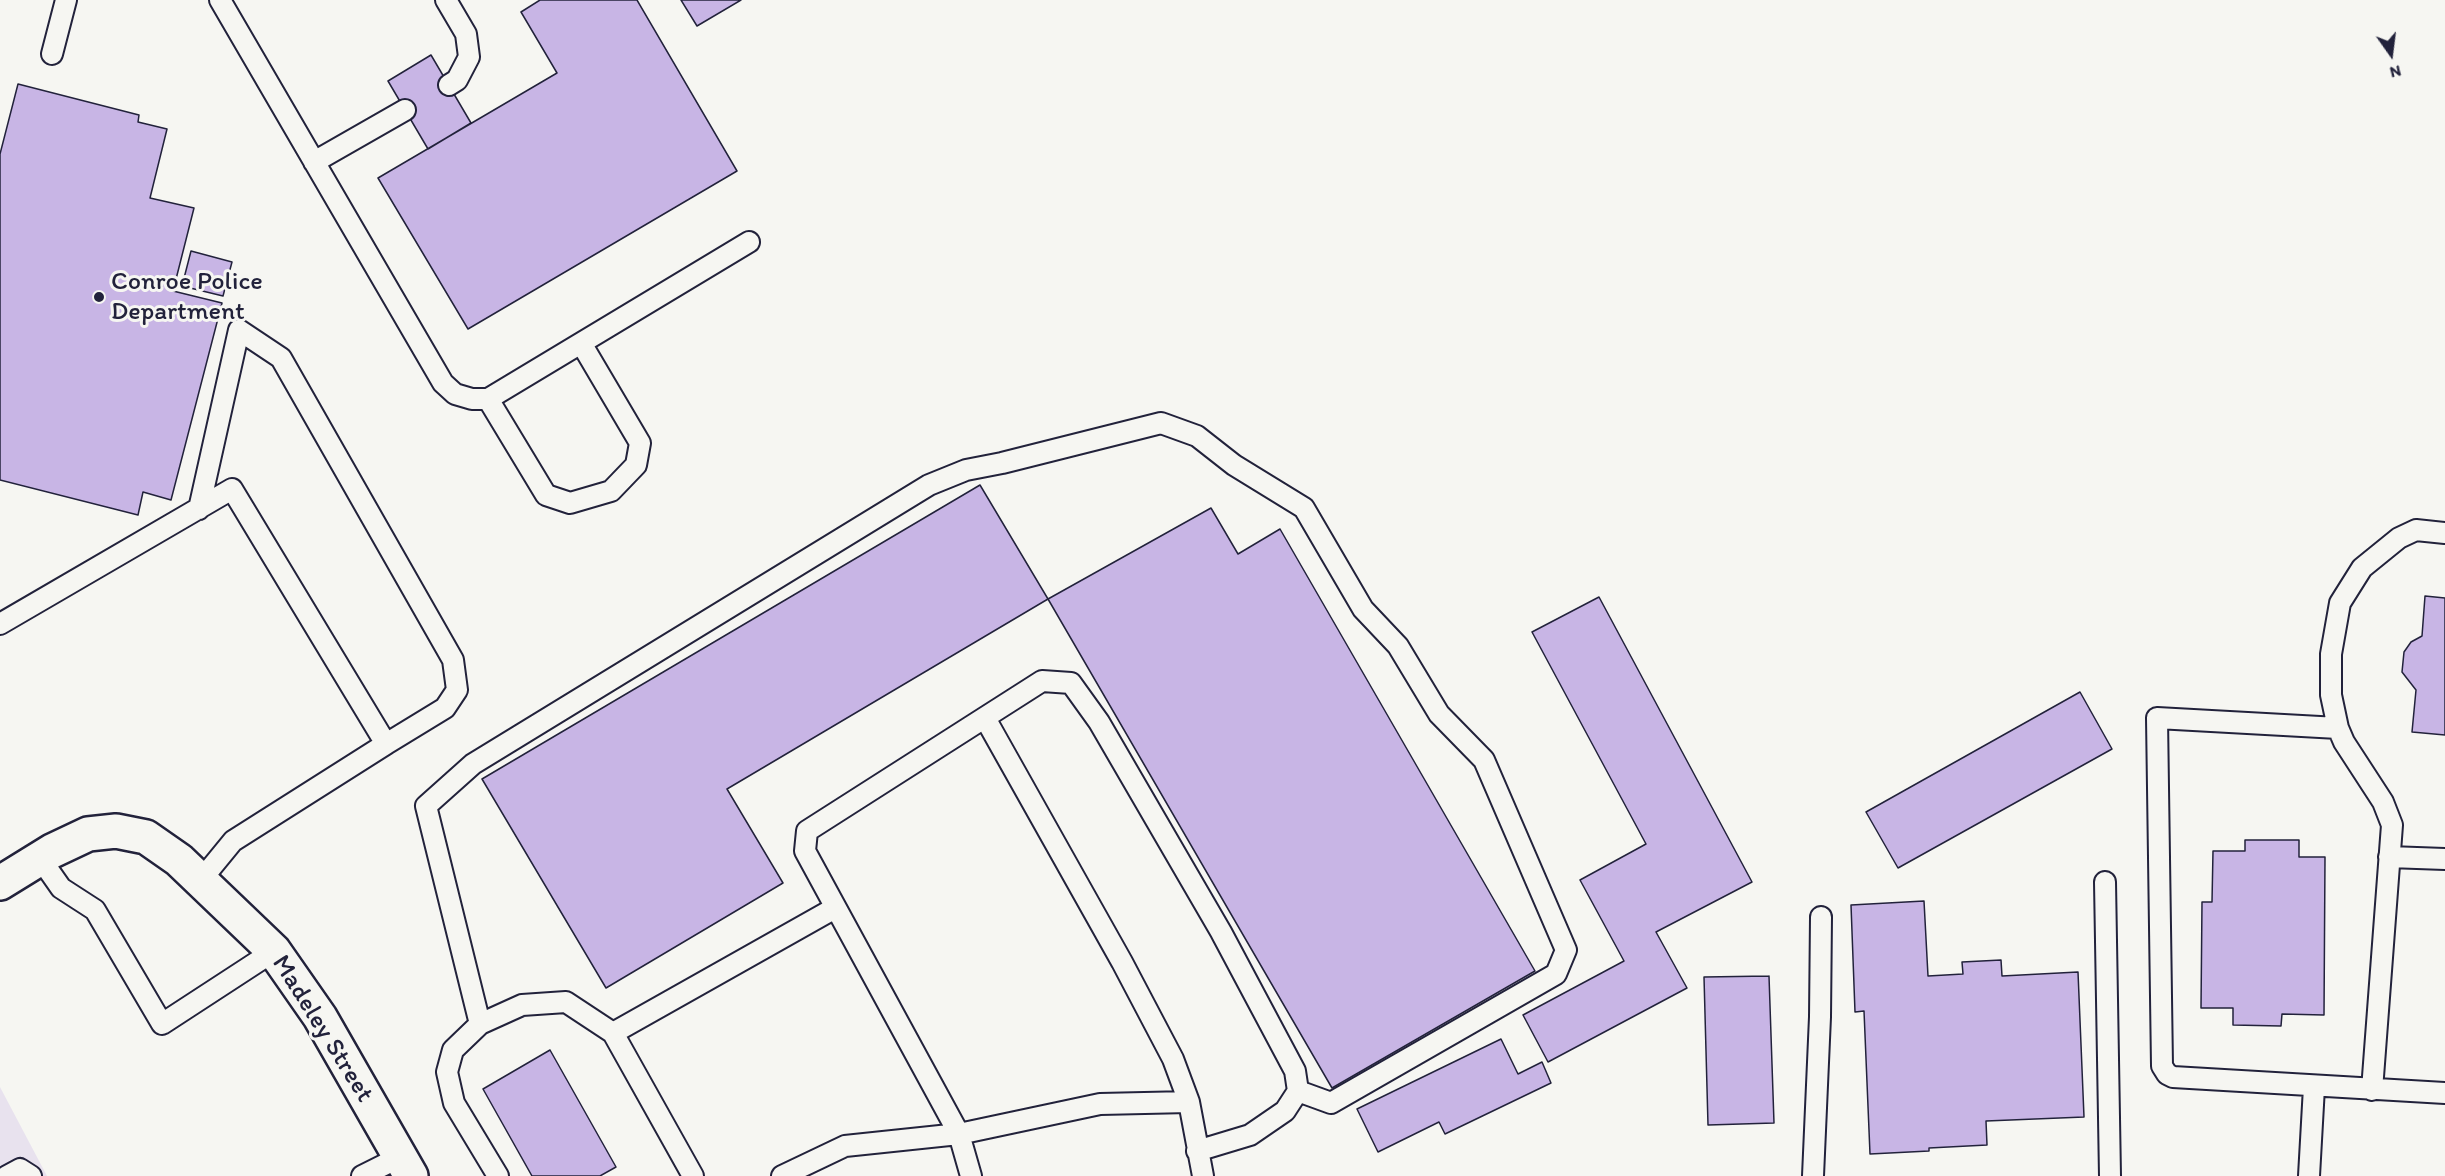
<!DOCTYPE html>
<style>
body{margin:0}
#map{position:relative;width:2445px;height:1176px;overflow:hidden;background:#f6f6f2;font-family:Itim,sans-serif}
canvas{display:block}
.north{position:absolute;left:2361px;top:24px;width:60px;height:60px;-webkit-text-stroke:4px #f6f6f2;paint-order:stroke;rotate:166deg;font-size:16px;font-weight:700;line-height:24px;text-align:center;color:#22223b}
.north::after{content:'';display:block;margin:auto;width:21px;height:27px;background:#22223b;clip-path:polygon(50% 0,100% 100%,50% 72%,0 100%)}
</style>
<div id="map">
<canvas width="2445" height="1176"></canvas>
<div class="north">N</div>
</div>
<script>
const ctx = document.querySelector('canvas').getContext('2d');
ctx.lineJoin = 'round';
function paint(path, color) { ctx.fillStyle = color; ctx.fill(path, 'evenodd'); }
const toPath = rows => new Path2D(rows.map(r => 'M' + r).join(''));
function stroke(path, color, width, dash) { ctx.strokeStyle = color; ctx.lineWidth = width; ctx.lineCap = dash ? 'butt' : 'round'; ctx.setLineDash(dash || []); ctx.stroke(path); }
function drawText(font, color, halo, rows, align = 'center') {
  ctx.font = font + ' Itim,sans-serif'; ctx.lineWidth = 6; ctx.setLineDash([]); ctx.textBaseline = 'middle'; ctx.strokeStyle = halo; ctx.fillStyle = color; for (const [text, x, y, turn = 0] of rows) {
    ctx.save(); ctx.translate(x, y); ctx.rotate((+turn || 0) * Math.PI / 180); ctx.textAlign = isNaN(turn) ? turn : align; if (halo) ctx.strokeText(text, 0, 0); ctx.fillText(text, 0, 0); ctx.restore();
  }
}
const built = toPath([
 [0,1087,47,1176,0,1176]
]);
const building = toPath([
 [540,0,637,0,737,171,468,329,378,178,557,73,521,12,540,0],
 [681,0,741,0,697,26,681,0],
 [431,55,471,123,428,149,388,81,431,55],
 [18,84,139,115,138,122,167,129,150,198,194,208,173,291,222,303,171,500,143,492,138,515,0,480,0,154,18,84],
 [191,251,232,262,223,296,182,286,191,251],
 [980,485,1048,599,727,789,783,883,606,988,482,779,980,485],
 [1211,508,1238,554,1280,529,1535,971,1332,1088,1048,599,1211,508],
 [2425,596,2445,598,2445,735,2412,732,2416,690,2402,672,2404,652,2411,642,2422,636,2425,596],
 [1599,597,1752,882,1656,932,1687,988,1548,1062,1523,1015,1624,961,1580,880,1646,844,1532,632,1599,597],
 [2080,692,2112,749,1898,868,1866,812,2080,692],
 [2245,840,2299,840,2299,857,2325,857,2324,1015,2282,1014,2281,1026,2233,1025,2233,1008,2201,1008,2202,902,2212,902,2213,851,2245,851,2245,840],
 [1924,901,1928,976,1963,974,1962,962,2001,960,2002,976,2078,972,2084,1117,1986,1121,1987,1145,1929,1148,1929,1151,1870,1154,1864,1011,1855,1012,1851,905,1924,901],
 [1769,976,1774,1123,1708,1125,1704,977,1769,976],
 [1501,1039,1518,1074,1542,1062,1551,1083,1445,1134,1439,1122,1378,1152,1357,1109,1501,1039],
 [550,1050,616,1167,600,1176,532,1176,483,1089,550,1050]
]);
const lane = toPath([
 [220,0,443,383,455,394,472,399,488,399,749,242],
 [446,0,466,34,469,57,457,80,449,85],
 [52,54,66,0],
 [314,162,405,110],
 [488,399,546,495,570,503,611,491,636,465,640,443,581,343],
 [199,509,239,330,281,358,453,660,457,690,445,708,386,744],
 [0,624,232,489,386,744,233,841,201,880],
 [985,718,1122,962,1173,1059,1189,1102],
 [2338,728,2157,718,2162,1066,2167,1074,2173,1077,2445,1093],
 [2389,857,2445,859],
 [40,858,61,888,95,910,162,1024,274,951],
 [2105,882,2110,1176],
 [480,1024,426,806,473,764,929,485,966,470,1002,463,1161,423,1197,436,1234,465,1304,508,1363,609,1398,646,1439,714,1484,760,1566,950,1556,974,1331,1103,1298,1091],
 [2372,1090,2392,825,2383,802,2344,742,2338,728,2331,695,2331,654,2340,603,2362,568,2399,538,2416,530,2445,533],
 [7,1176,20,1169,31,1176],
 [362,1176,400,1157],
 [498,1176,454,1103,447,1072,453,1050,480,1024,522,1005,566,1002,613,1033],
 [693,1176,613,1033,835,908],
 [782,1176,845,1146,959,1134,1100,1104,1189,1102,1203,1176],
 [971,1176,959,1134,805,851,807,831,1042,681,1071,683,1099,722,1221,932,1295,1071,1298,1091,1285,1111,1250,1135,1197,1151],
 [1813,1176,1820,1017,1821,917],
 [2309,1176,2314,1087]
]);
const street = toPath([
 [0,883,52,851,88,834,116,831,146,837,179,860,274,951,320,1017,411,1176]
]);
const markers = [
 [99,297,6,"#22223b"]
];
const poiNames = [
 ["Conroe Police",111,282],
 ["Department",111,312]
];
const streetNames = [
 ["Madeley Street",322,1029,58]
];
paint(built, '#e8e2ee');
paint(building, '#c8b5e5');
stroke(building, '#22223b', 1.5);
stroke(lane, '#22223b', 24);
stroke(street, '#22223b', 38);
stroke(lane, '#f6f6f2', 20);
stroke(street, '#f6f6f2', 33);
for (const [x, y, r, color] of markers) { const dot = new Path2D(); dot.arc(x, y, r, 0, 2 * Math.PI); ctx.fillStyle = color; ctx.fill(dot); stroke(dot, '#f6f6f2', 2); }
drawText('26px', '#22223b', '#f6f6f2', poiNames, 'left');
drawText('26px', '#22223b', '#f6f6f2', streetNames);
</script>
